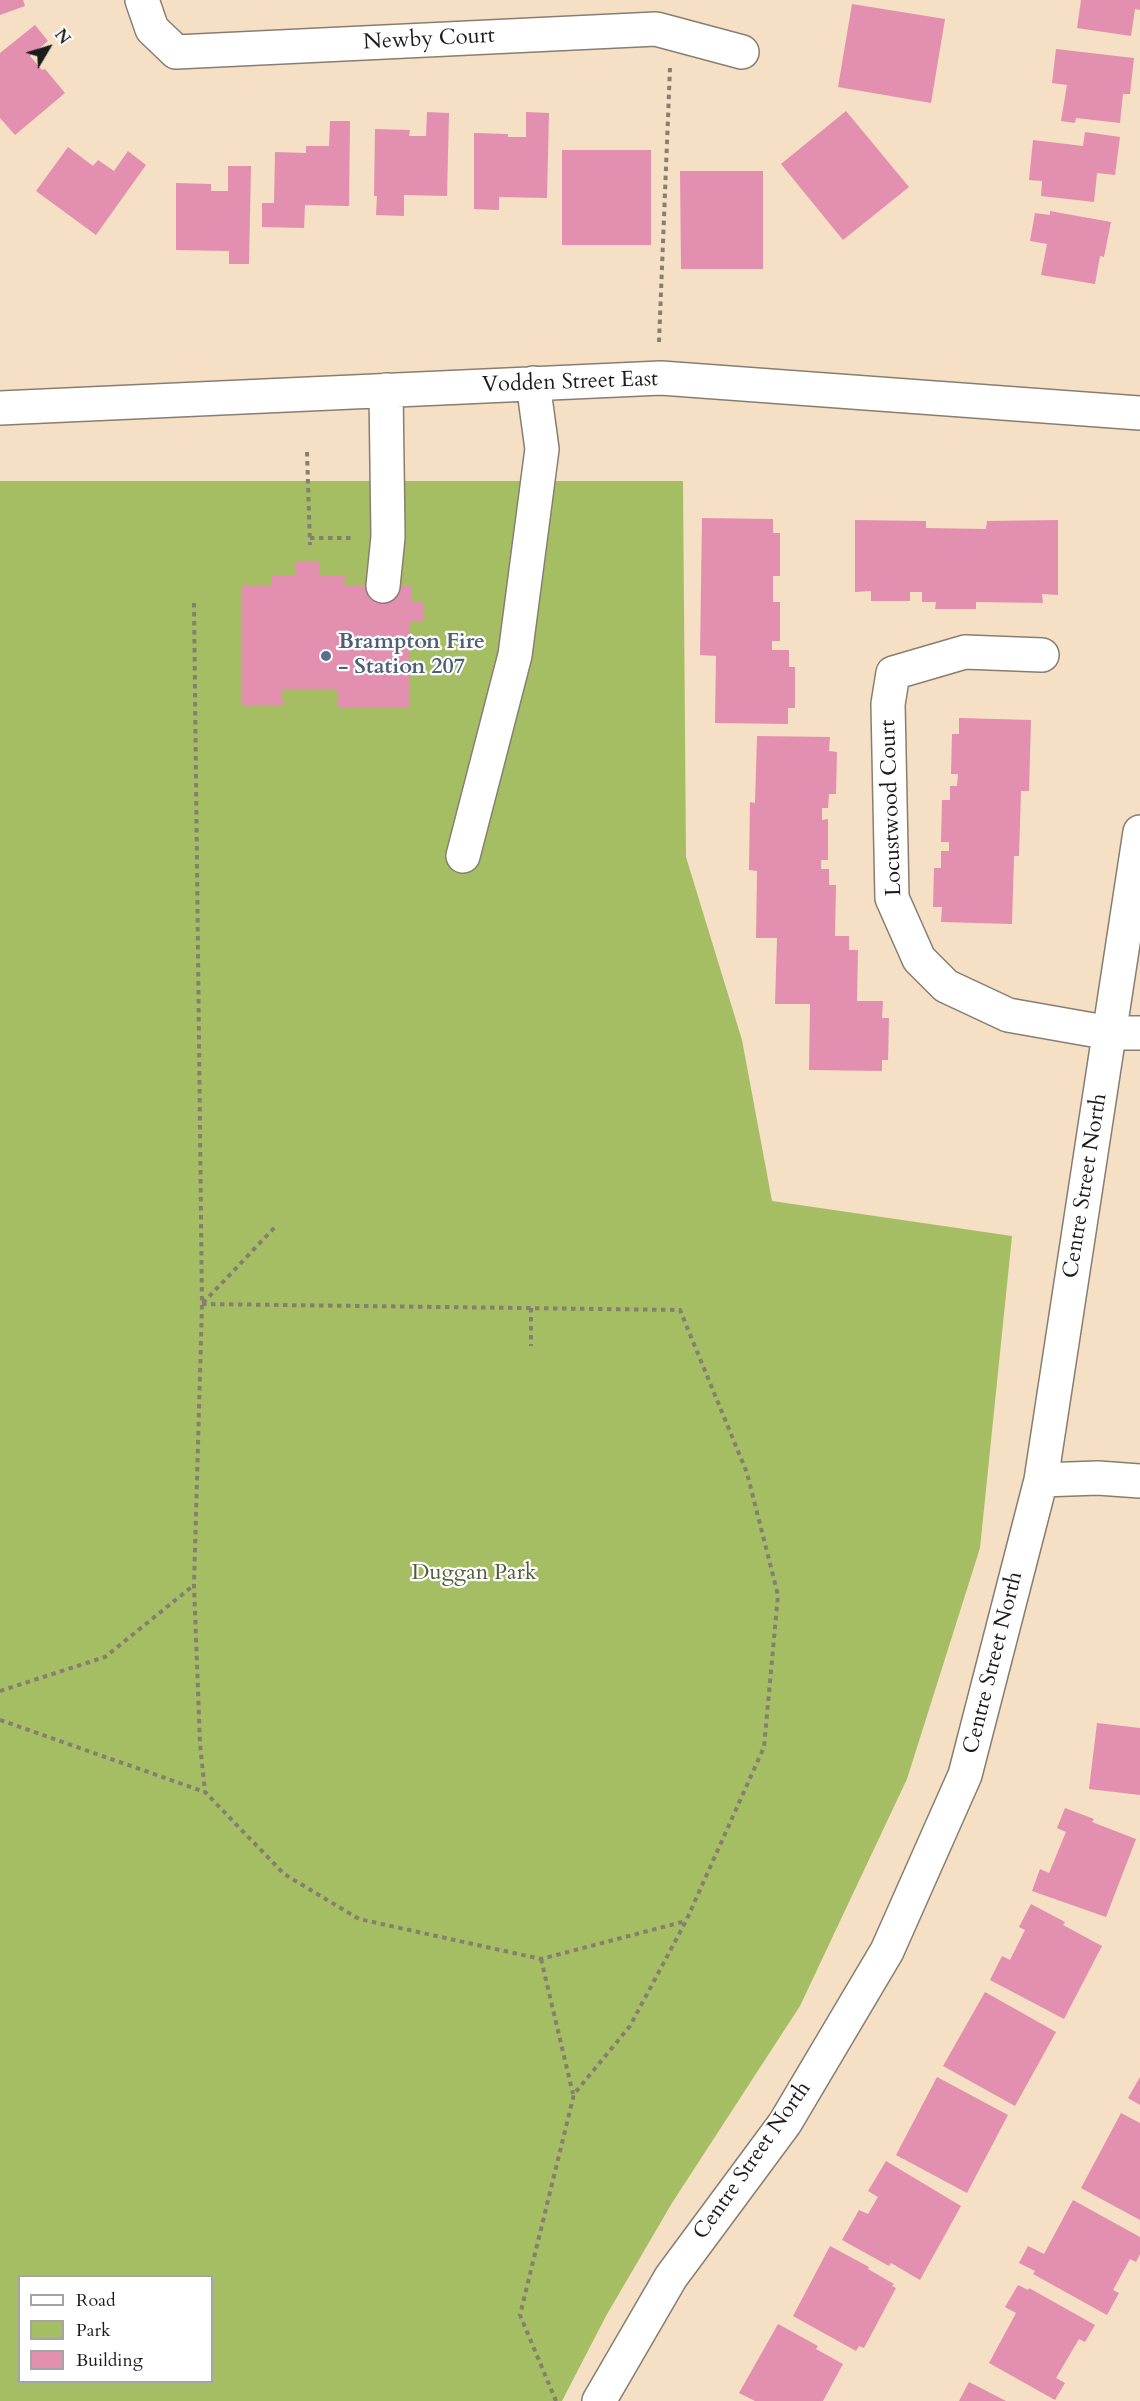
<!DOCTYPE html>
<style>
body{margin:0}
#map{position:relative;width:1140px;height:2401px;overflow:hidden;background:#f5dfc5;font-family:Cardo,serif}
canvas{display:block}
.legend{position:absolute;left:18px;top:2275px;width:195px;height:108px;box-sizing:border-box;background:#fff;border:2px solid #a4a4a4;margin:0;padding:8px 10px;list-style:none;font-size:18px;color:#1c1c1c}
.legend li{display:flex;align-items:center;gap:12px;height:30px}
.legend b{width:30px;border:2px solid #a4a4a4}
.north{position:absolute;left:18px;top:18px;width:60px;height:60px;-webkit-text-stroke:4px #fff;paint-order:stroke;rotate:52deg;font-size:16px;font-weight:700;line-height:24px;text-align:center;color:#1c1c1c}
.north::after{content:'';display:block;margin:auto;width:21px;height:27px;background:#1c1c1c;clip-path:polygon(50% 0,100% 100%,50% 72%,0 100%)}
</style>
<div id="map">
<canvas width="1140" height="2401"></canvas>
<ul class="legend">
<li><b style="height:8px;background:#fff"></b>Road</li>
<li><b style="height:16px;background:#a5be64"></b>Park</li>
<li><b style="height:16px;background:#e38faf"></b>Building</li>
</ul>
<div class="north">N</div>
</div>
<script>
const ctx = document.querySelector('canvas').getContext('2d');
ctx.lineJoin = 'round';
function paint(path, color) { ctx.fillStyle = color; ctx.fill(path, 'evenodd'); }
const toPath = rows => new Path2D(rows.map(r => 'M' + r).join(''));
function stroke(path, color, width, dash) { ctx.strokeStyle = color; ctx.lineWidth = width; ctx.lineCap = dash ? 'butt' : 'round'; ctx.setLineDash(dash || []); ctx.stroke(path); }
function drawText(font, color, halo, rows, align = 'center') {
  ctx.font = font + ' Cardo,serif'; ctx.lineWidth = 4.5; ctx.setLineDash([]); ctx.textBaseline = 'middle'; ctx.strokeStyle = halo; ctx.fillStyle = color; for (const [text, x, y, turn = 0] of rows) {
    ctx.save(); ctx.translate(x, y); ctx.rotate((+turn || 0) * Math.PI / 180); ctx.textAlign = isNaN(turn) ? turn : align; if (halo) ctx.strokeText(text, 0, 0); ctx.fillText(text, 0, 0); ctx.restore();
  }
}
const green = toPath([
 [0,481,683,481,686,857,742,1040,772,1201,1012,1236,980,1548,907,1779,800,2006,672,2203,606,2316,562,2401,0,2401],
 [20,2276,212,2276,212,2382,20,2382]
]);
const building = toPath([
 [0,0,23,0,25,6,0,15],
 [1081,0,1140,0,1140,10,1135,9,1131,36,1077,28],
 [852,4,945,19,931,103,838,87],
 [35,25,48,41,30,56,42,70,45,69,65,93,15,135,0,118,0,53],
 [1056,49,1134,58,1130,94,1123,94,1120,123,1076,118,1075,123,1061,121,1067,85,1052,83],
 [846,111,909,187,843,240,781,164],
 [427,112,449,113,447,196,404,195,404,216,376,215,377,196,374,196,375,129,410,130,409,136,426,136],
 [526,112,549,113,547,198,499,197,499,210,474,209,474,133,508,134,508,137,526,137],
 [330,121,350,121,349,206,305,205,304,228,262,227,262,203,274,203,275,152,306,153,306,146,329,146],
 [1085,132,1120,137,1115,175,1097,173,1094,202,1041,196,1042,181,1029,180,1033,140,1083,146],
 [68,147,93,166,98,160,114,171,128,151,146,165,96,235,36,191],
 [562,150,651,150,651,245,562,245],
 [228,166,251,166,249,264,229,264,229,251,176,250,176,183,211,184,211,191,228,191],
 [680,171,763,171,763,269,681,269],
 [1050,211,1111,222,1104,257,1100,256,1095,284,1041,275,1047,244,1030,241,1035,213,1050,215],
 [702,518,773,519,773,533,780,533,780,576,773,576,773,602,780,602,780,641,772,641,772,650,789,650,789,667,795,667,795,708,788,708,788,724,715,723,716,656,700,655],
 [855,520,926,521,926,528,986,529,987,521,1058,520,1058,595,1042,594,1043,603,976,602,976,609,935,609,936,602,922,602,922,592,910,592,910,601,871,601,871,591,855,592],
 [296,562,319,562,320,576,345,576,344,586,412,586,412,601,424,601,424,621,410,621,410,707,337,707,337,690,282,690,283,705,242,705,242,585,271,585,271,575,295,575],
 [959,718,1031,720,1029,791,1021,791,1019,856,1014,856,1012,924,941,922,942,907,933,907,934,868,941,868,941,851,949,851,949,842,941,842,942,800,950,800,950,786,957,786,958,774,951,774,952,734,959,734],
 [757,736,830,737,829,751,837,752,836,794,829,794,828,808,822,808,822,820,828,819,828,860,821,860,821,869,829,869,829,885,836,885,835,936,849,936,849,950,858,950,857,1001,883,1001,882,1018,889,1018,888,1060,882,1060,882,1071,809,1070,810,1004,775,1004,777,938,756,938,757,871,749,870,750,802,755,803],
 [1097,1723,1140,1728,1140,1795,1089,1789],
 [1065,1808,1094,1819,1092,1822,1136,1839,1106,1917,1032,1891,1040,1869,1049,1873,1066,1832,1057,1828],
 [1031,1904,1065,1922,1063,1925,1102,1946,1064,2019,990,1980,1002,1956,1010,1960,1025,1930,1019,1927],
 [985,1992,1056,2032,1015,2106,943,2066],
 [937,2077,1008,2115,967,2193,896,2155],
 [1140,2077,1140,2105,1128,2098],
 [1121,2113,1140,2123,1140,2220,1081,2188],
 [886,2161,961,2206,920,2280,891,2263,889,2266,842,2240,859,2210,868,2214,878,2197,868,2191],
 [1073,2200,1140,2237,1140,2254,1136,2262,1130,2259,1113,2290,1119,2293,1107,2315,1033,2274,1035,2271,1019,2263,1028,2246,1044,2254],
 [830,2246,869,2267,868,2269,894,2284,892,2286,896,2288,864,2348,859,2346,856,2351,793,2316],
 [1018,2285,1028,2290,1029,2288,1095,2325,1085,2342,1079,2339,1056,2378,1065,2383,1055,2400,989,2363,1016,2313,1005,2307],
 [778,2324,818,2346,816,2349,843,2364,823,2401,755,2401,739,2393],
 [969,2382,1006,2401,959,2401]
]);
const path = toPath([
 [659,342,670,68],
 [307,452,310,545],
 [310,538,354,538],
 [194,603,202,1304,194,1585,200,1744,205,1792,284,1874,359,1919,541,1959,686,1921],
 [203,1303,275,1227],
 [202,1304,680,1310,747,1473,778,1595,764,1747,686,1921,630,2026,574,2094,520,2315,556,2401],
 [531,1308,531,1346],
 [0,1691,105,1657,194,1585],
 [0,1720,205,1792],
 [541,1959,573,2094]
]);
const minor = toPath([
 [142,0,152,29,176,52,656,29,742,52],
 [0,408,661,378,1140,413],
 [383,586,388,537,386,390],
 [1042,655,965,652,893,673,888,704,892,898,919,959,946,986,1008,1015,1110,1033,1140,1033],
 [463,856,515,655,542,449,533,383],
 [1041,1480,1098,1478,1140,1481],
 [599,2401,671,2277,785,2123,887,1951,965,1775,1041,1480,1140,832]
]);
const markers = [
 [326,656,6,"#5c6f8a"]
];
const streetNames = [
 ["Newby Court",429,40,-3],
 ["Vodden Street East",570,383,-2],
 ["Locustwood Court",892,808,-92],
 ["Centre Street North",1086,1186,-81],
 ["Centre Street North",994,1663,-76],
 ["Centre Street North",753,2161,-55]
];
const serviceNames = [
 ["Brampton Fire",338,643],
 ["- Station 207",338,668]
];
const parkNames = [
 ["Duggan Park",474,1574]
];
paint(green, '#a5be64');
paint(building, '#e38faf');
stroke(minor, '#887e70', 36);
stroke(path, '#887e70', 4, [4.5, 4.5]);
stroke(minor, '#fff', 33);
for (const [x, y, r, color] of markers) { const dot = new Path2D(); dot.arc(x, y, r, 0, 2 * Math.PI); ctx.fillStyle = color; ctx.fill(dot); stroke(dot, '#fff', 2); }
drawText('22px', '#1c1c1c', '#fff', streetNames);
drawText('bold 22px', '#4e5e75', '#fff', serviceNames, 'left');
drawText('22px', '#535d39', '#fff', parkNames);
</script>
